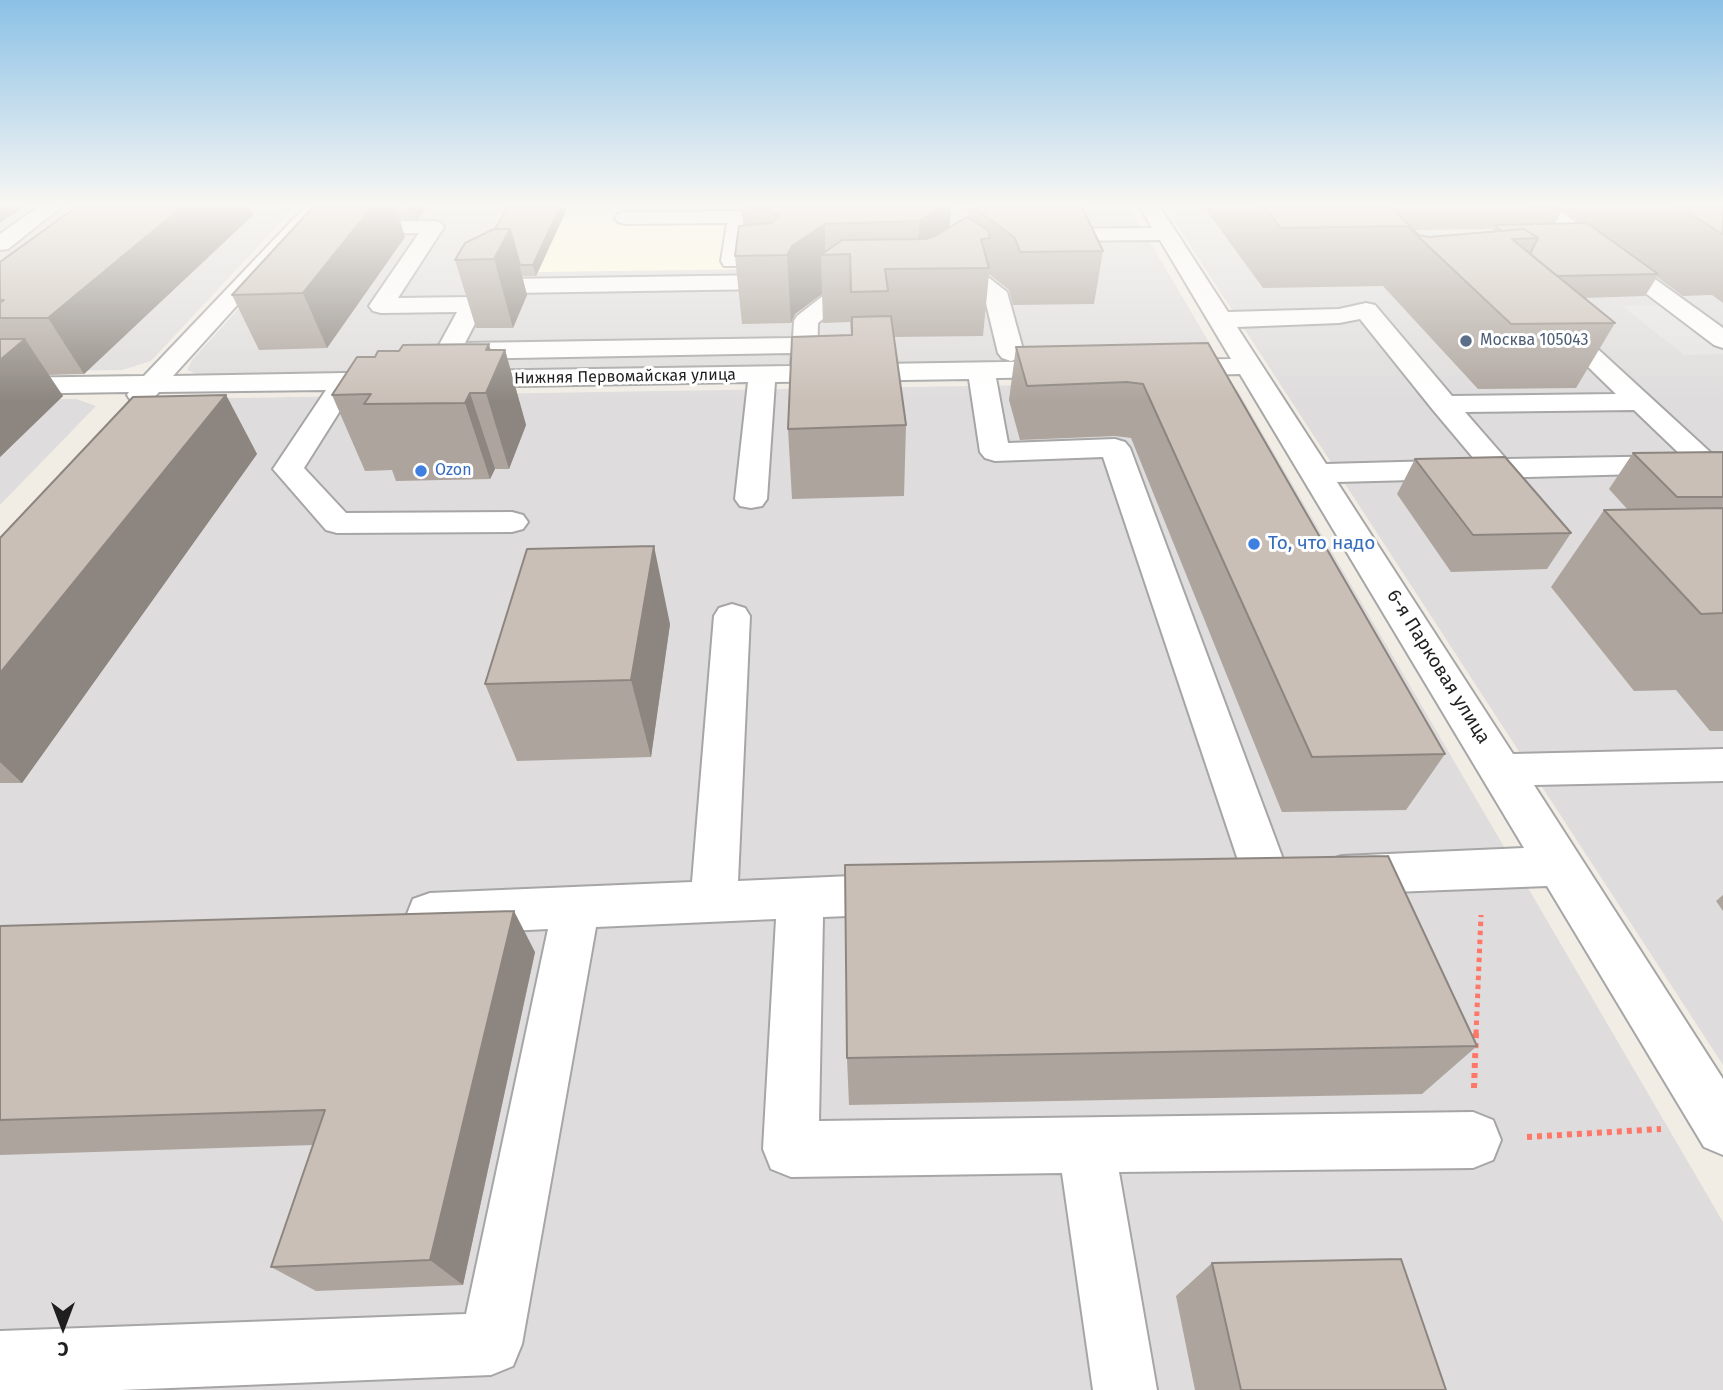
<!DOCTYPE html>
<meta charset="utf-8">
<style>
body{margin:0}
#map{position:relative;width:1723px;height:1390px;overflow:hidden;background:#f1ede5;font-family:"Fira Sans",sans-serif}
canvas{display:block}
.north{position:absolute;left:28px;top:1292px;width:70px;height:70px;-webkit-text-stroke:5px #fff;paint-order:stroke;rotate:180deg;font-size:19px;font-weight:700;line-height:28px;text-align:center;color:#1f1f1f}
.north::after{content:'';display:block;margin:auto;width:24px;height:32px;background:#1f1f1f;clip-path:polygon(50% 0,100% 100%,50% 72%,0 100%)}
</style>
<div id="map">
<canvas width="1723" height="1390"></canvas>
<div class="north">С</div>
</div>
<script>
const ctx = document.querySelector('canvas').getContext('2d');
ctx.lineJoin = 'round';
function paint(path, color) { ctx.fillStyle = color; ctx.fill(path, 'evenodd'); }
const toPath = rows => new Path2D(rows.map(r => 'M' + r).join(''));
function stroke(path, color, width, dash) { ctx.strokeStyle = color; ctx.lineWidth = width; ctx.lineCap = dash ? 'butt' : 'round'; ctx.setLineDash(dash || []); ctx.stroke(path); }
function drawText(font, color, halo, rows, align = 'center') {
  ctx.font = font + ' "Fira Sans",sans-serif'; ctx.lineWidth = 6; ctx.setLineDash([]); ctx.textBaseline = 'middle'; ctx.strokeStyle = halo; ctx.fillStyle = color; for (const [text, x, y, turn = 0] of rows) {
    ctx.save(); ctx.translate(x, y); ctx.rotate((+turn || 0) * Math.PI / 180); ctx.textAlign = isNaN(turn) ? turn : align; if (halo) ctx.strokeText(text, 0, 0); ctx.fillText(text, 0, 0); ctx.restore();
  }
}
const residential = toPath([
 [0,207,295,207,151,361,122,370,0,372],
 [331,207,1129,207,1212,347,1209,352,1191,358,199,375,187,370,192,360],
 [1165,207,1723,207,1723,1065],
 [1215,382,1238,391,1723,1222,1723,1390,0,1390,0,574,174,399],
 [76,399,96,406,0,505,0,400]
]);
const education = toPath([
 [516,207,910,207,834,268,538,272]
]);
const parking = toPath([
 [1671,305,1723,344,1723,354,1684,355,1622,306]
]);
const pathFar1 = toPath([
 [1476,1034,1481,915]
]);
const path = toPath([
 [1474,1088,1476,1032],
 [1527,1137,1661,1129]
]);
const minor = toPath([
 [38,207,61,207,8,249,0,250,0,234,38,207],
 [305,207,326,207,173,376,345,373,404,375,408,381,404,387,353,390,304,468,346,513,512,512,523,515,528,522,523,529,512,532,337,533,326,530,273,469,326,390,159,392,151,401,141,403,131,401,127,395,129,392,0,394,0,378,144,376,305,207],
 [1140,207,1160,207,1228,312,1339,309,1366,303,1375,305,1452,396,1616,394,1544,324,1547,319,1556,317,1565,319,1722,463,1718,469,1707,472,1693,466,1690,470,1679,473,1337,482,1513,754,1723,749,1723,781,1534,785,1723,1079,1723,1155,1704,1147,1547,886,1342,894,1326,889,1319,875,1326,861,1342,856,1524,848,1240,374,1169,376,1160,374,1156,368,1160,362,1169,360,1231,359,1160,240,1044,241,1036,240,1033,235,1036,230,1044,229,1152,228,1140,207],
 [1360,319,1433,410,1475,460,1326,464,1237,327,1339,323,1360,319],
 [1634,410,1682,456,1506,459,1465,412,1634,410],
 [1532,207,1555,207,1723,328,1723,348,1714,345,1532,207],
 [738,211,745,213,748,217,744,254,786,254,794,256,797,261,794,266,724,266,721,261,727,223,625,224,618,222,615,218,618,214,625,212,738,211],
 [434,221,441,223,444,227,398,298,470,297,506,279,767,275,775,277,779,282,775,287,767,289,511,293,483,308,465,343,793,338,794,321,797,316,828,292,869,290,877,292,881,297,877,302,842,304,818,323,817,365,1066,361,1075,363,1079,369,1075,375,1066,377,996,378,1008,443,1115,439,1125,442,1130,448,1290,878,1283,892,1267,898,1251,892,1244,878,1103,457,995,461,985,458,980,452,969,379,775,382,767,499,762,506,751,508,740,506,735,499,748,382,462,387,453,385,449,379,453,373,462,371,791,366,792,353,457,359,442,386,433,388,424,386,420,380,457,312,381,313,373,311,369,306,419,233,351,234,344,232,341,228,344,224,351,222,434,221],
 [962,261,970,263,1007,292,1024,353,1020,358,1011,361,1002,358,998,353,984,295,951,268,954,263,962,261],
 [732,604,745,608,750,616,738,881,897,874,913,880,920,894,913,908,897,914,823,917,819,1121,1473,1112,1493,1120,1501,1140,1493,1160,1473,1168,1119,1172,1157,1390,1093,1390,1062,1173,791,1177,771,1169,763,1149,776,919,596,927,522,1344,513,1366,491,1375,121,1390,0,1390,0,1331,466,1314,548,929,430,935,413,929,407,914,413,899,430,893,692,882,714,616,719,608,732,604]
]);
const wall = toPath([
 [313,207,427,207,417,220,400,220,405,237,327,348,259,350,232,295],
 [508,207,565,207,566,211,536,276,522,276,527,295,513,328,476,328,455,260,495,229],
 [742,207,951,207,950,227,969,218,966,207,1082,207,1103,251,1094,304,1013,305,1009,290,989,274,983,336,894,337,906,425,904,496,792,499,788,429,851,335,850,322,823,323,822,294,795,314,791,323,742,324,735,256,743,225],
 [1204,207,1723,207,1723,303,1712,295,1683,296,1657,277,1645,296,1584,298,1615,323,1576,388,1478,389,1383,286,1263,288],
 [1562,209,1583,224,1555,224],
 [1493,229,1491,232,1429,237,1419,235,1414,230],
 [253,215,84,374,48,375,63,396,0,457,0,262],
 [1208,343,1445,754,1406,810,1282,812,1131,438,1115,436,1020,440,1009,400,1016,347],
 [491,350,505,350,526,425,509,469,495,469,490,479,396,481,392,470,365,471,332,395],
 [226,395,257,454,22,783,0,783,0,538],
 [1723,452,1723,731,1710,731,1676,690,1634,691,1551,587,1604,510,1628,510,1609,489,1633,453],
 [1415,459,1571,533,1547,569,1451,572,1397,494],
 [670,624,651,757,517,761,485,684],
 [1723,895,1723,911,1716,901],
 [0,926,535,952,463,1285,316,1291,271,1267,313,1145,0,1155],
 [1477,1046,1422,1094,849,1105,847,1058],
 [1212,1263,1446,1390,1195,1390,1176,1296]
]);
const shadedWall = toPath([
 [0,207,24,207,0,223],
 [182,207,249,207,253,215,84,374,48,318],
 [372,207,395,207,405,237,327,348,303,293],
 [413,207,427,207,417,220],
 [560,207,565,207,566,211,536,276,533,265],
 [940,207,951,207,947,265,917,268,919,221],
 [825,224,825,255,821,255,822,294,795,314,791,323,787,255,792,246],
 [510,229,527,295,513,328,494,259],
 [25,339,63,396,0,457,0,360],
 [489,344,496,369,505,350,526,425,509,469,486,393,486,350],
 [470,393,495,469,490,479,465,403],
 [226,395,257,454,22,783,0,762,0,673],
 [654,546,670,624,651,757,631,680],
 [514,911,535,952,463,1285,430,1260]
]);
const building = toPath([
 [76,207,182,207,48,318,0,318,0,303,4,300,0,300,0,262,76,207],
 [313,207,372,207,303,293,232,295,313,207],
 [508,207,560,207,533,265,520,265,510,229,495,229,508,207],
 [742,207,940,207,919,221,825,224,792,246,787,255,735,256,739,226,771,223,778,216,771,209,742,207],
 [978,207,1082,207,1103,251,1020,252,1015,238,980,212,978,207],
 [1264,207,1390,207,1419,235,1429,237,1524,229,1538,238,1512,239,1615,323,1511,324,1407,226,1281,228,1264,207],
 [1680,207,1723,207,1723,234,1722,234,1680,207],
 [967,217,988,230,990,238,981,239,989,268,885,269,888,291,851,292,850,254,821,255,842,240,926,239,935,236,967,217],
 [1587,223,1658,274,1557,276,1530,254,1538,238,1524,229,1501,231,1494,225,1587,223],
 [494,229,510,229,494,259,455,260,465,243,494,229],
 [891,316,906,425,788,429,792,337,852,335,852,317,891,316],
 [0,339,25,339,0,360,0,339],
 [1208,343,1445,754,1312,757,1143,384,1127,382,1027,386,1016,347,1208,343],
 [489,344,486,350,505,350,486,393,470,393,465,403,364,404,371,394,332,395,357,357,375,357,378,351,399,351,403,345,489,344],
 [226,395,0,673,0,538,133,397,226,395],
 [1723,452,1723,497,1677,497,1633,453,1723,452],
 [1505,457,1571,533,1473,535,1415,459,1505,457],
 [1723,508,1723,613,1701,614,1604,510,1723,508],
 [654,546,631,680,485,684,527,549,654,546],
 [1388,856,1477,1046,847,1058,845,865,1388,856],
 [514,911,430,1260,271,1267,325,1110,0,1120,0,926,514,911],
 [1401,1259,1446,1390,1241,1390,1212,1263,1401,1259]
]);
const markers = [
 [1466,341,7,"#5c6f8a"],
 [421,471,7,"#3f7fe0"],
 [1254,544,7,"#3f7fe0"]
];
const farServicenames = [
 ["Москва 105043",1480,341]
];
const farStreetnames = [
 ["Нижняя Первомайская улица",625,377,-1]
];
const farShopnames = [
 ["Ozon",435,471]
];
const shopNames = [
 ["То, что надо",1268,544]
];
const streetNames = [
 ["6-я Парковая улица",1438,667,58]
];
paint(residential, '#dedcdc');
paint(education, '#ffffe0');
paint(parking, '#e3e3e3');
stroke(minor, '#a6a6a6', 4);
stroke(pathFar1, '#ff7768', 5, [4.5, 4.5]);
stroke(path, '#ff7768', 6, [5, 5]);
paint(minor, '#fff');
paint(wall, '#ada49d');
paint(shadedWall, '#8d8680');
paint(building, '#c9bfb7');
stroke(building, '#8d8680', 2);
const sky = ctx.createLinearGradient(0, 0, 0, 402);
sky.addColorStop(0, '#8bc1e6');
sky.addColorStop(0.51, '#f9f7f3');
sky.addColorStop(1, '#f9f7f300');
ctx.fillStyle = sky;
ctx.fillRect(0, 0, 1723, 402);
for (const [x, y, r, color] of markers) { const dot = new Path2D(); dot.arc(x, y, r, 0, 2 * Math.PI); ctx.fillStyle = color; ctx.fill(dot); stroke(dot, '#fff', 2.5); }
drawText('16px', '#4e5e75', '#fff', farServicenames, 'left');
drawText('16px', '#1f1f1f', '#fff', farStreetnames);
drawText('16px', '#366cbe', '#fff', farShopnames, 'left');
drawText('19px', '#366cbe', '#fff', shopNames, 'left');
drawText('19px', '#1f1f1f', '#fff', streetNames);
</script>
